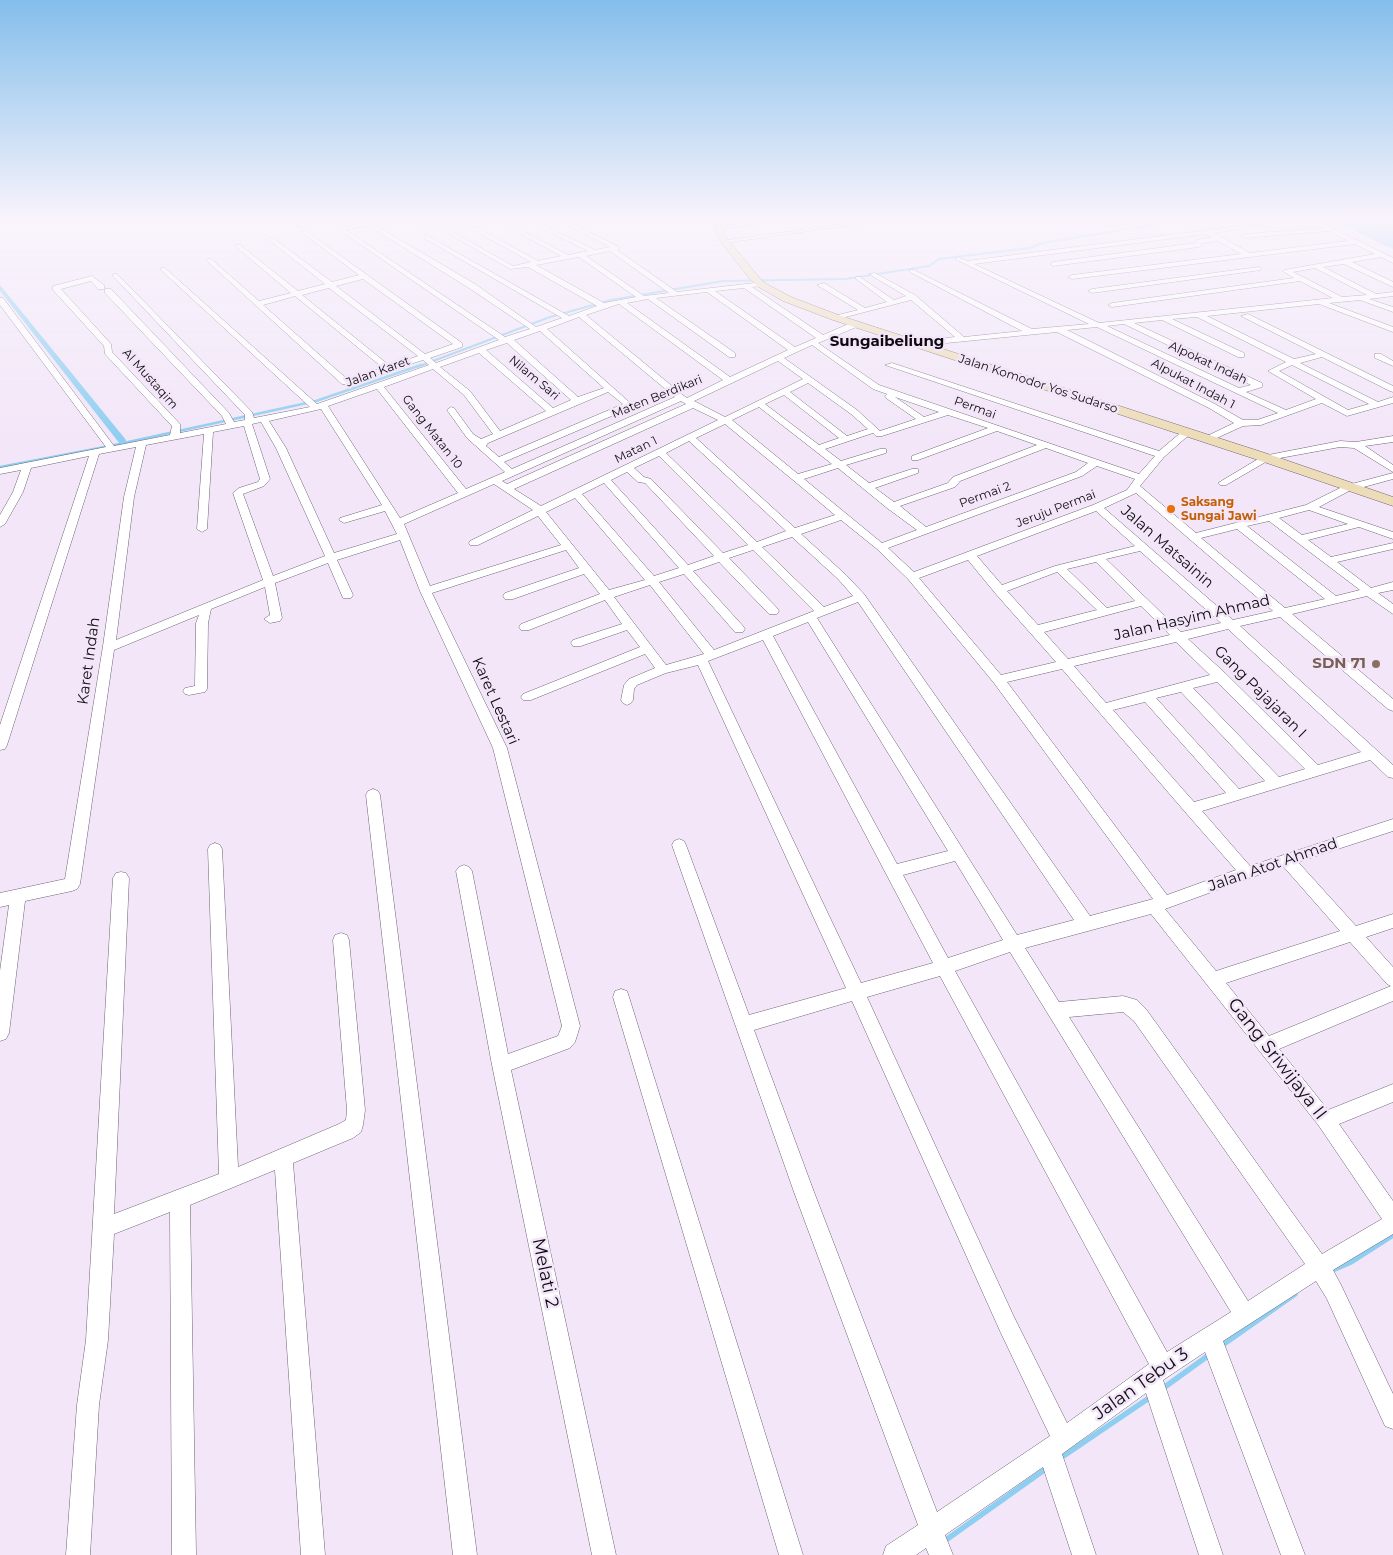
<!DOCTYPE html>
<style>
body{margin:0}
canvas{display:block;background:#f2e6f8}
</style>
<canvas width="1393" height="1555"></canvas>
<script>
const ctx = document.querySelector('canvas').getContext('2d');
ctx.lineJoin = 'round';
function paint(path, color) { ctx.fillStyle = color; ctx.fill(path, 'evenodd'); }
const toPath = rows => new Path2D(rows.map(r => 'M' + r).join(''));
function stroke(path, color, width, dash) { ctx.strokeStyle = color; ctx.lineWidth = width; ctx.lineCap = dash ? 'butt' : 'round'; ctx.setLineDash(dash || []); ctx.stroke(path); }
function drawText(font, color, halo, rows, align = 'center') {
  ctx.font = font + ' Montserrat,sans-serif'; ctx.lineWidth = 5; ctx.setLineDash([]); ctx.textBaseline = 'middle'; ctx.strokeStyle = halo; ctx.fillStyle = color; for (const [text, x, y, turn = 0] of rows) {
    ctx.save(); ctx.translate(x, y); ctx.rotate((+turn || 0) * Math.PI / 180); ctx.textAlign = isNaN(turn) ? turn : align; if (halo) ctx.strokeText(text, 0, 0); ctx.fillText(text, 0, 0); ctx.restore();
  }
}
const medical = toPath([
 [405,221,493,221,426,233]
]);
const green = toPath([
 [1095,221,1157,221,1109,229]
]);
const water = toPath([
 [1335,221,1393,221,1393,249,1386,246]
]);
const streamFar2 = toPath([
 [417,367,550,317,611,300,723,281,845,279,929,266,939,259,1030,248,1042,243,1177,221]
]);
const streamFar1 = toPath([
 [0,467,110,446,316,401,421,365]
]);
const stream = toPath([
 [1330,1271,1351,1262,1393,1235],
 [1221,1346,1295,1294],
 [1162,1389,1209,1355],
 [1059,1459,1152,1396],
 [943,1542,1047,1468]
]);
const canal = toPath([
 [0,285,126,440,126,444,120,444,0,291,0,285]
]);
const street = toPath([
 [368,221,475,284,536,327,562,318,424,238,424,236,428,236,569,316,597,306,528,267,510,269,446,232,451,231,513,266,531,262,472,229,472,227,476,227,538,261,561,256,497,221,504,221,568,255,588,251,541,228,541,226,545,226,595,250,610,247,569,226,568,225,571,223,619,247,619,249,617,250,677,292,763,282,763,286,752,287,823,335,853,322,859,322,859,326,818,343,879,385,1139,474,1155,456,885,365,892,363,1159,451,1184,430,1190,430,1190,434,1164,457,1140,486,1196,533,1306,505,1344,486,1393,473,1393,479,1349,491,1319,507,1393,532,1393,539,1359,527,1308,540,1331,557,1393,543,1393,549,1337,562,1371,588,1393,582,1393,590,1378,593,1393,604,1393,614,1367,596,1292,614,1393,699,1393,711,1388,709,1280,617,1240,626,1393,765,1393,778,1388,777,1370,760,1202,811,1250,866,1393,819,1393,831,1298,862,1356,926,1393,914,1393,928,1366,937,1393,967,1393,1001,1279,1049,1328,1110,1393,1084,1393,1102,1339,1124,1393,1201,1393,1234,1333,1270,1341,1285,1393,1394,1393,1429,1385,1426,1327,1299,1316,1281,1223,1341,1305,1555,1281,1555,1205,1352,1163,1380,1223,1555,1199,1555,1146,1393,1062,1454,1096,1555,1072,1555,1043,1467,945,1535,953,1555,929,1555,926,1548,916,1555,883,1555,886,1546,918,1525,794,1192,672,845,674,841,679,839,684,841,686,845,749,1015,846,988,698,665,666,673,637,685,634,689,633,700,631,703,627,705,623,703,621,700,624,685,629,679,655,668,645,654,531,700,523,700,521,697,523,694,640,647,627,630,581,646,573,646,571,643,573,640,622,624,605,600,529,630,521,630,519,627,521,624,600,594,584,574,513,599,505,599,503,596,505,593,579,568,566,550,432,593,507,748,580,1026,575,1042,570,1048,511,1070,616,1555,592,1555,492,1065,456,871,459,867,464,865,469,867,472,871,508,1054,558,1036,562,1026,493,748,420,591,400,540,337,560,353,595,351,598,343,598,328,563,275,583,282,618,280,621,270,623,264,619,270,615,265,587,211,609,208,623,207,689,205,692,189,695,185,694,183,691,185,688,195,686,196,623,199,615,114,650,80,884,77,889,72,891,25,901,9,1033,6,1039,0,1041,0,971,9,905,0,907,0,893,65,879,103,646,124,497,136,447,99,454,7,745,5,749,0,750,0,725,89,456,31,468,23,492,5,524,0,527,0,515,13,492,21,470,0,474,0,468,106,447,0,305,0,298,3,298,114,446,170,435,172,426,105,354,104,346,53,290,53,286,92,276,104,285,104,289,98,289,91,281,61,289,111,344,112,352,180,424,180,433,226,424,222,416,105,293,105,289,111,289,229,413,234,422,245,420,245,415,113,276,113,274,117,274,252,412,254,418,310,407,161,270,161,268,165,268,317,404,429,365,423,360,348,384,342,384,207,261,207,259,211,259,259,301,291,293,236,247,236,245,240,245,298,291,325,284,269,240,269,238,273,238,332,282,359,275,301,232,306,231,462,343,462,347,430,358,436,363,499,340,338,229,368,221],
 [367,225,469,288,530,329,505,337,346,230,367,225],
 [610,251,669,293,644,296,586,256,610,251],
 [579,257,636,297,604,303,536,265,579,257],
 [363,279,453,344,425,354,336,286,363,279],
 [329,288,418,356,390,366,302,295,329,288],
 [744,288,816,338,795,347,715,291,744,288],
 [707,292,788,350,730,377,627,303,648,299,729,357,735,357,735,353,656,298,707,292],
 [295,296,383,368,347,379,263,305,295,296],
 [619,304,723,380,687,398,684,396,586,315,619,304],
 [579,317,675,397,512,469,504,462,628,409,633,412,637,409,547,329,579,317],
 [540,331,604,388,578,397,514,340,540,331],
 [507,343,571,400,553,408,486,350,507,343],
 [812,345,873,389,887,394,885,396,886,398,916,419,880,431,857,410,784,358,812,345],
 [479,353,546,411,500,431,470,391,440,367,479,353],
 [778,361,803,379,725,417,694,401,778,361],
 [433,369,464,395,493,434,481,439,473,434,454,408,451,407,447,410,467,438,505,472,466,489,384,387,433,369],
 [808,383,851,414,868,429,847,436,790,392,808,383],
 [377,389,458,493,400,518,328,406,377,389],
 [608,392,623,404,499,457,486,446,488,443,608,392],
 [784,395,839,438,819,445,765,404,784,395],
 [895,397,939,412,924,417,895,397],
 [681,401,686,404,507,484,502,481,681,401],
 [759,407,832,464,798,474,732,420,759,407],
 [693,408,718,420,541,506,514,489,693,408],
 [321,409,382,505,340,518,339,520,344,523,385,511,397,534,334,553,286,448,269,421,321,409],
 [948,415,988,428,912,456,912,460,918,460,997,431,1037,445,953,477,948,483,894,502,875,488,918,473,918,469,912,469,869,483,846,465,886,453,886,449,880,449,841,461,825,449,873,433,876,436,882,436,948,415],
 [261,422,276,448,325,556,273,576,243,494,264,486,270,479,252,424,261,422],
 [725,424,793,480,835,515,795,528,696,438,725,424],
 [244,426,260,479,258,482,239,488,233,493,263,580,116,640,134,497,146,445,204,434,197,529,202,532,207,529,213,432,244,426],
 [689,441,786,531,757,542,666,453,689,441],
 [1046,448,1088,463,1076,472,926,527,900,506,955,487,960,481,1046,448],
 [659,456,748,545,723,553,651,479,644,477,634,468,659,456],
 [1097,466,1135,479,1127,490,1093,505,914,572,888,548,1082,476,1097,466],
 [838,468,887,508,917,530,882,543,804,479,838,468],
 [627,472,638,482,645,483,714,556,688,565,611,480,627,472],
 [604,483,679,568,654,576,582,494,604,483],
 [494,484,533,510,470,541,469,543,470,545,478,545,538,516,561,545,430,586,404,524,494,484],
 [1136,493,1273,611,1233,620,1104,508,1136,493],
 [575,498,645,580,609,590,546,512,575,498],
 [1309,510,1348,524,1302,535,1279,518,1309,510],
 [1096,511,1135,546,1055,566,1002,585,977,556,1096,511],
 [841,520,877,549,908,579,994,683,1153,899,1090,916,864,594,846,575,801,534,841,520],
 [1269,521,1360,590,1336,596,1247,526,1269,521],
 [1237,529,1325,599,1285,608,1201,538,1237,529],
 [792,537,838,579,853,596,824,607,762,547,792,537],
 [753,550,814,611,714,650,659,582,684,574,735,632,743,632,745,629,743,626,693,571,719,562,769,614,777,614,779,611,777,608,729,558,753,550],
 [1140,551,1221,623,1181,632,1106,559,1140,551],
 [968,560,995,593,1056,662,1001,675,919,578,968,560],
 [1096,562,1135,601,1107,608,1067,569,1096,562],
 [1057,572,1097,610,1038,625,1007,591,1057,572],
 [650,585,704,654,666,665,614,597,650,585],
 [858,602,1074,920,1017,935,817,618,858,602],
 [1141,606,1170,635,1068,659,1044,632,1141,606],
 [808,622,948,851,897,864,773,636,808,622],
 [1228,629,1361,752,1318,765,1225,673,1188,639,1228,629],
 [763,640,933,963,861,983,708,661,763,640],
 [1176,642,1210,675,1106,703,1074,666,1176,642],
 [1062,669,1186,813,1236,870,1167,895,1007,682,1062,669],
 [1217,682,1305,769,1279,777,1193,688,1217,682],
 [1181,692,1265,781,1239,789,1156,698,1181,692],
 [1145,702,1226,793,1194,802,1113,710,1145,702],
 [955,861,1003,940,948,958,903,875,955,861],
 [1283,866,1340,931,1216,971,1165,909,1283,866],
 [1151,914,1319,1126,1382,1219,1322,1254,1146,1009,1137,1000,1123,996,1059,1002,1025,948,1151,914],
 [1350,942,1387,984,1391,986,1269,1036,1226,983,1350,942],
 [1010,952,1231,1312,1167,1352,955,971,1010,952],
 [940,976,1149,1364,1067,1423,1014,1317,867,997,940,976],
 [852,1001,1000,1331,1050,1436,937,1512,814,1192,754,1030,852,1001],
 [1123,1012,1134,1021,1305,1264,1248,1301,1069,1017,1123,1012],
 [758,221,777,221,718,229,715,227,758,221],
 [866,221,882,221,724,243,721,241,866,221],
 [1251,221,1258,221,1263,225,1214,233,1250,253,1348,241,1329,231,1245,238,1242,236,1245,234,1322,228,1319,225,1322,223,1393,258,1393,263,1381,257,1352,262,1393,282,1393,287,1344,264,1323,267,1376,294,1393,292,1393,296,1369,299,1393,307,1393,312,1360,300,1329,303,1393,327,1393,332,1319,304,1207,316,1294,359,1316,354,1241,316,1248,314,1393,386,1393,392,1390,391,1322,357,1300,363,1378,402,1393,397,1393,403,1347,416,1322,403,1261,425,1243,426,1208,442,1205,441,1205,437,1234,423,1209,408,1057,332,916,346,913,346,913,342,955,337,911,300,834,320,834,316,858,310,817,285,824,283,865,308,887,302,856,279,856,277,860,277,894,300,906,296,869,274,875,273,915,295,964,337,1022,331,910,272,910,270,914,270,1032,329,1089,324,955,259,958,257,967,261,1254,224,1251,221],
 [1206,234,1212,237,1197,240,1196,243,1053,262,1050,264,1053,266,1199,247,1201,246,1202,243,1218,241,1241,254,1072,275,1068,277,1072,279,1355,244,1375,254,1284,270,1284,272,1294,278,1112,303,1108,305,1112,307,1300,281,1333,298,1099,323,974,264,1206,234],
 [1315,268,1367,295,1342,297,1293,272,1315,268],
 [1197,317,1286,362,1268,371,1316,399,1286,410,1246,392,1262,387,1262,383,1134,323,1162,320,1238,357,1244,357,1244,353,1172,319,1197,317],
 [1124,324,1251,385,1239,388,1107,326,1124,324],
 [1097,327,1278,413,1257,420,1243,420,1215,404,1067,330,1097,327],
 [1292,365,1369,404,1348,410,1279,371,1292,365],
 [1259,267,1262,269,1261,270,1092,293,1088,291,1092,289,1259,267],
 [1375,354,1381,354,1393,361,1393,366,1375,358,1375,354],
 [1393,436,1393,442,1365,446,1393,465,1393,472,1354,448,1340,447,1269,460,1226,485,1220,485,1218,483,1263,456,1340,441,1356,442,1393,436],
 [373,789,378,791,380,795,477,1555,453,1555,366,795,368,791,373,789],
 [215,843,220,845,222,849,238,1167,339,1124,346,1120,347,1110,333,940,335,935,341,933,347,935,349,940,365,1110,363,1125,361,1132,353,1138,293,1163,325,1555,301,1555,275,1170,190,1205,196,1555,172,1555,170,1212,114,1234,108,1340,99,1405,90,1555,66,1555,77,1405,86,1340,113,878,116,873,121,872,126,873,129,878,114,1214,219,1174,208,849,210,845,215,843],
 [621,989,627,991,629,997,803,1555,779,1555,613,997,615,991,621,989]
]);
const secondary = toPath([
 [712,221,720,221,728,240,763,282,791,297,841,316,1271,455,1393,497,1393,506,1261,461,833,320,783,301,757,286,750,279,720,241,712,221]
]);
const markers = [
 [1171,509,5,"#e8710a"],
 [1376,664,5,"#8d6e63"]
];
const farStreetnames = [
 ["Alpokat Indah",1208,363,25],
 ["Jalan Karet",378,372,-20],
 ["Nilam Sari",534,378,40],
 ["Al Mustaqim",150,379,48],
 ["Jalan Komodor Yos Sudarso",1038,384,18],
 ["Alpukat Indah 1",1193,384,28],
 ["Maten Berdikari",657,397,-22],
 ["Permai",975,408,20],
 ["Gang Matan 10",432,432,52],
 ["Matan 1",636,450,-26],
 ["Permai 2",985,495,-20],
 ["Jeruju Permai",1056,509,-21]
];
const farFoodnames = [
 ["Saksang",1181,502],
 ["Sungai Jawi",1181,516]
];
const farQuarternames = [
 ["Sungaibeliung",887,342]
];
const streetNames = [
 ["Jalan Matsainin",1167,547,41],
 ["Jalan Hasyim Ahmad",1192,618,-13],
 ["Karet Indah",89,661,-82],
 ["Gang Pajajaran I",1260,692,45],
 ["Karet Lestari",495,701,66],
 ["Jalan Atot Ahmad",1273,865,-19]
];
const educationNames = [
 ["SDN 71",1366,664]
];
const nearStreetnames = [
 ["Gang Sriwijaya II",1277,1059,52],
 ["Melati 2",545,1273,78],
 ["Jalan Tebu 3",1141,1384,-35]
];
paint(medical, '#f5dadb');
paint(green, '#bedbb5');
paint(water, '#8ecef0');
stroke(streamFar2, '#8ecef0', 2);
stroke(streamFar1, '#8ecef0', 2.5);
stroke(stream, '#8ecef0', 5.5);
paint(canal, '#8ecef0');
stroke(street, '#6e6474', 1);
stroke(secondary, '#6e6474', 1);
paint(street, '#fff');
paint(secondary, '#ecdcb7');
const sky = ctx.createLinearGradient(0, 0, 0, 439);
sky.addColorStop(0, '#84beeb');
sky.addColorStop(0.5, '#f9f4fc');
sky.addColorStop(1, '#f9f4fc00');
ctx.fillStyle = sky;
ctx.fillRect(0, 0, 1393, 439);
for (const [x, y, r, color] of markers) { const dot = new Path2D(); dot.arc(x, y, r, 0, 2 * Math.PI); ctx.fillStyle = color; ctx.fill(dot); stroke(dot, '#f2e6f8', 2); }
drawText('12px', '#0e0a10', '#f2e6f8', farStreetnames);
drawText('bold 12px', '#c56008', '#f2e6f8', farFoodnames, 'left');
drawText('bold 15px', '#0e0a10', '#f2e6f8', farQuarternames);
drawText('15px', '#0e0a10', '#f2e6f8', streetNames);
drawText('bold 15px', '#785e54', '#f2e6f8', educationNames, 'right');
drawText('18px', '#0e0a10', '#f2e6f8', nearStreetnames);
</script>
